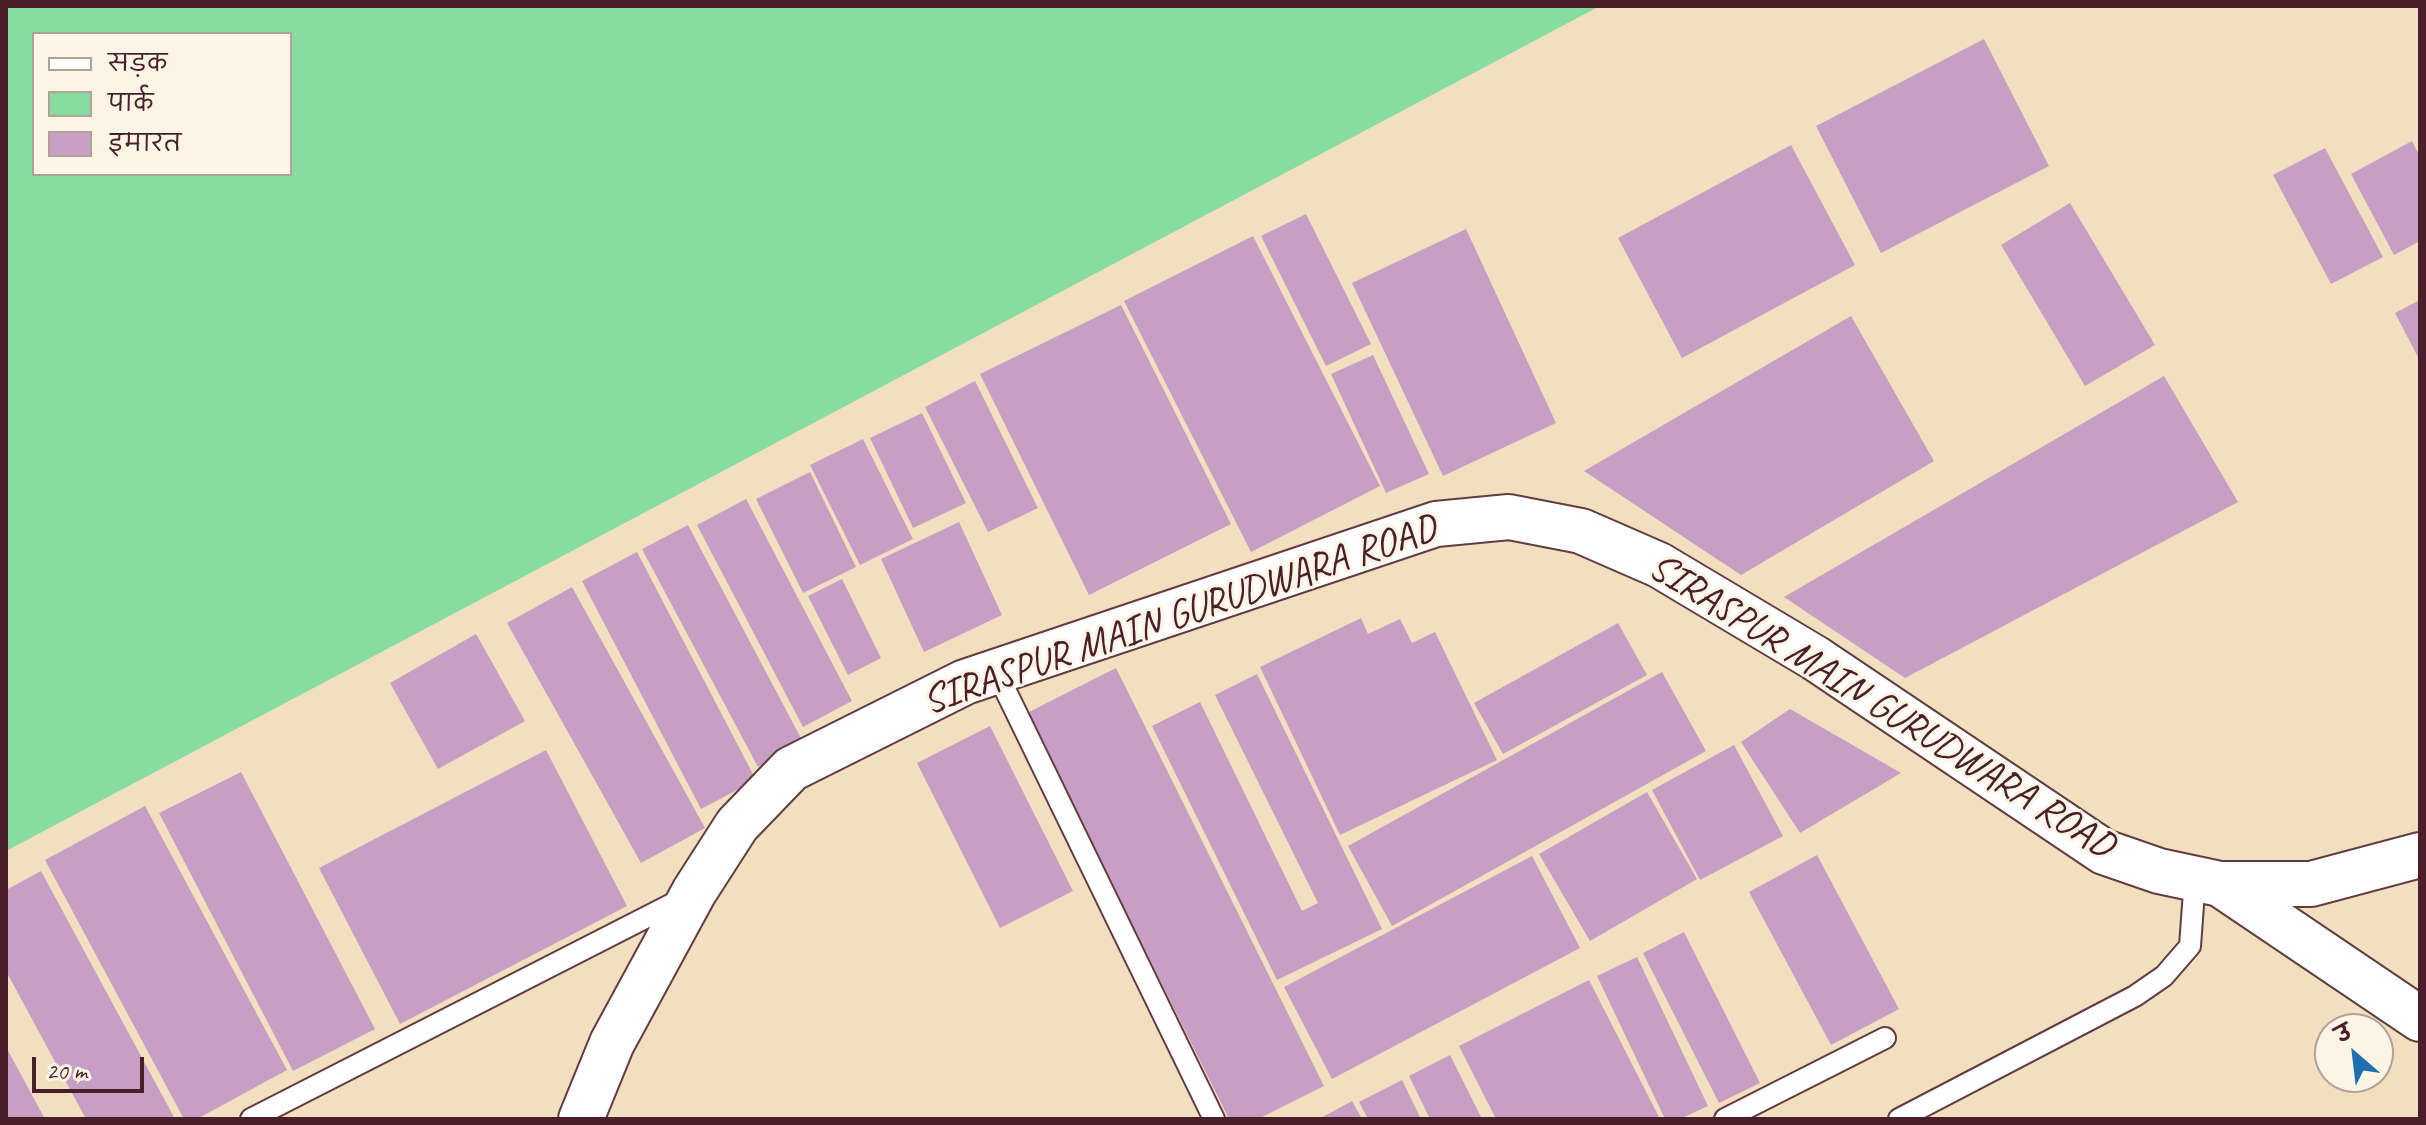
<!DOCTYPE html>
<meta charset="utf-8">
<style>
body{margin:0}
#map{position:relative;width:2426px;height:1125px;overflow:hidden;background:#f2dfc0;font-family:Caveat,"Playpen Sans Deva",sans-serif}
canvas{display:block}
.frame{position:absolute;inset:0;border:8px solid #4a1f2b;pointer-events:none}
.legend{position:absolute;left:32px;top:32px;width:260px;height:144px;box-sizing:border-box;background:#fcf5e5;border:2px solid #b59f9b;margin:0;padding:10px 14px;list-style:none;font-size:24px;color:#4a1f2b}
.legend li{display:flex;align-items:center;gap:16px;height:40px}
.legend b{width:40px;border:2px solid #b59f9b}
.north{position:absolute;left:2314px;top:1013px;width:80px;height:80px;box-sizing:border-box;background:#fcf5e5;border:2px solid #b59f9b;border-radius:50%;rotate:332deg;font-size:22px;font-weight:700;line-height:32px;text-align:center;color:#4a1f2b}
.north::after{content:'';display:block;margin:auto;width:28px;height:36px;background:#1f6fb2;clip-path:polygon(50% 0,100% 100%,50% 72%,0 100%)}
.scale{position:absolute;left:32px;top:1057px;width:112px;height:36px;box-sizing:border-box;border:4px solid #4a1f2b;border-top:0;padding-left:10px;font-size:24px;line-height:28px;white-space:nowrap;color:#4a1f2b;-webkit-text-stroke:6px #fcf5e5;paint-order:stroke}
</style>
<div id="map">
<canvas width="2426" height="1125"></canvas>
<div class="frame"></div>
<ul class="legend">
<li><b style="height:10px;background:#fff"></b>सड़क</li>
<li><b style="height:22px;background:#87dda0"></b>पार्क</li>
<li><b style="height:22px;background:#c79ec4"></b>इमारत</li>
</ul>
<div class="north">उ</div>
<div class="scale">20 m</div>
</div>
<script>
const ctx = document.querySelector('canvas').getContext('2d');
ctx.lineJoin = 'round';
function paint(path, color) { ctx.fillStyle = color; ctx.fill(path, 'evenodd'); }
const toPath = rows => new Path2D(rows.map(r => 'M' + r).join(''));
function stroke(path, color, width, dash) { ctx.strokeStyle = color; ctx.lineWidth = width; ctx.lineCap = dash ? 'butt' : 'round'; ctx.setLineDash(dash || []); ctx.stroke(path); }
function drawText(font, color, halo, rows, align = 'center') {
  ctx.font = font + ' Caveat,sans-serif'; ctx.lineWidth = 6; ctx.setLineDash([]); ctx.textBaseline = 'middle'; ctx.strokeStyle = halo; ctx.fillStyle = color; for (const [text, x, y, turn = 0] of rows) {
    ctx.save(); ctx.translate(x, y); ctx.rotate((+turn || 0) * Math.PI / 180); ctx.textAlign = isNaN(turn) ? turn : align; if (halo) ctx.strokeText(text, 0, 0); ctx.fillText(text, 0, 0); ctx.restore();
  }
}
const green = toPath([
 [6,6,1600,6,6,851],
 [34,34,290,34,290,174,34,174]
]);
const building = toPath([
 [1984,39,2049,166,1881,253,1816,126],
 [2412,141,2420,157,2420,241,2394,255,2351,174],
 [1791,145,1855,265,1682,358,1618,238],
 [2325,148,2383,257,2331,284,2273,175],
 [2070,203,2155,345,2085,386,2001,245],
 [1306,214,1371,344,1326,366,1261,236],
 [1466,229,1556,423,1443,476,1352,283],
 [1253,236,1380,486,1251,552,1124,301],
 [2420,300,2420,361,2395,313],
 [1121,305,1231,524,1089,595,980,374],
 [1851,316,1934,461,1741,575,1584,471],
 [1373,355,1429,474,1386,493,1331,374],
 [2164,376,2238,502,1905,678,1784,597],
 [975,381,1038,508,988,532,925,407],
 [922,413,966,503,913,528,870,438],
 [863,439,913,539,860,565,810,465],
 [810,472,856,567,803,593,756,499],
 [746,499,852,701,803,727,697,525],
 [959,522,1002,615,924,652,881,559],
 [688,525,803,742,758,767,642,549],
 [637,552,756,780,701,809,582,581],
 [842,579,881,658,848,675,808,596],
 [572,587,705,828,641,863,507,623],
 [1361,618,1368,634,1400,619,1412,643,1435,632,1497,760,1340,835,1260,667],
 [1618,623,1647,675,1503,754,1474,703],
 [476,634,525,721,438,769,390,683],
 [1116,668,1324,1086,1258,1119,1229,1119,1027,713],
 [1662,672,1706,751,1392,926,1348,846],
 [1257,674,1382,929,1277,980,1152,726,1200,702,1302,911,1318,903,1215,695],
 [1790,709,1901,773,1800,833,1741,742],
 [990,726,1073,891,1000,928,917,763],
 [1734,745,1783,836,1700,880,1652,790],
 [546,750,627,906,400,1024,319,868],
 [241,772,375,1029,293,1071,159,813],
 [1647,792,1697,879,1590,941,1539,854],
 [145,806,287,1070,197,1119,184,1119,45,860],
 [1817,855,1899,1009,1831,1045,1749,892],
 [1532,856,1580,948,1332,1079,1284,987],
 [41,871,175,1119,86,1119,6,971,6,890],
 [1684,932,1760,1083,1719,1103,1643,953],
 [1637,957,1708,1106,1680,1119,1665,1119,1597,976],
 [1589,980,1660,1119,1496,1119,1459,1046],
 [6,1047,45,1119,6,1119],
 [1450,1055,1482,1119,1430,1119,1409,1076],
 [1402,1080,1421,1119,1368,1119,1359,1102],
 [1352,1101,1362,1119,1319,1119]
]);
const service = toPath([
 [996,671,1214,1119],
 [251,1119,684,898],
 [1725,1119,1885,1038],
 [1899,1119,2135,996,2164,976,2190,946,2195,878]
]);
const tertiary = toPath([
 [2220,884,2420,1019],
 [581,1119,612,1043,694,892,737,825,791,769,965,682,1436,524,1509,517,1581,531,1659,565,1815,658,2104,852,2159,871,2220,884,2311,884,2420,855]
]);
const streetNames = [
 ["SIRASPUR MAIN GURUDWARA ROAD",1180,616,-19],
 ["SIRASPUR MAIN GURUDWARA ROAD",1881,707,32]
];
paint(green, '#87dda0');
paint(building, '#c79ec4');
stroke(service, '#633c41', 24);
stroke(tertiary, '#633c41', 48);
stroke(service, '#fff', 20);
stroke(tertiary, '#fff', 44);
drawText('40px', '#4a1f2b', '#fcf5e5', streetNames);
</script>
